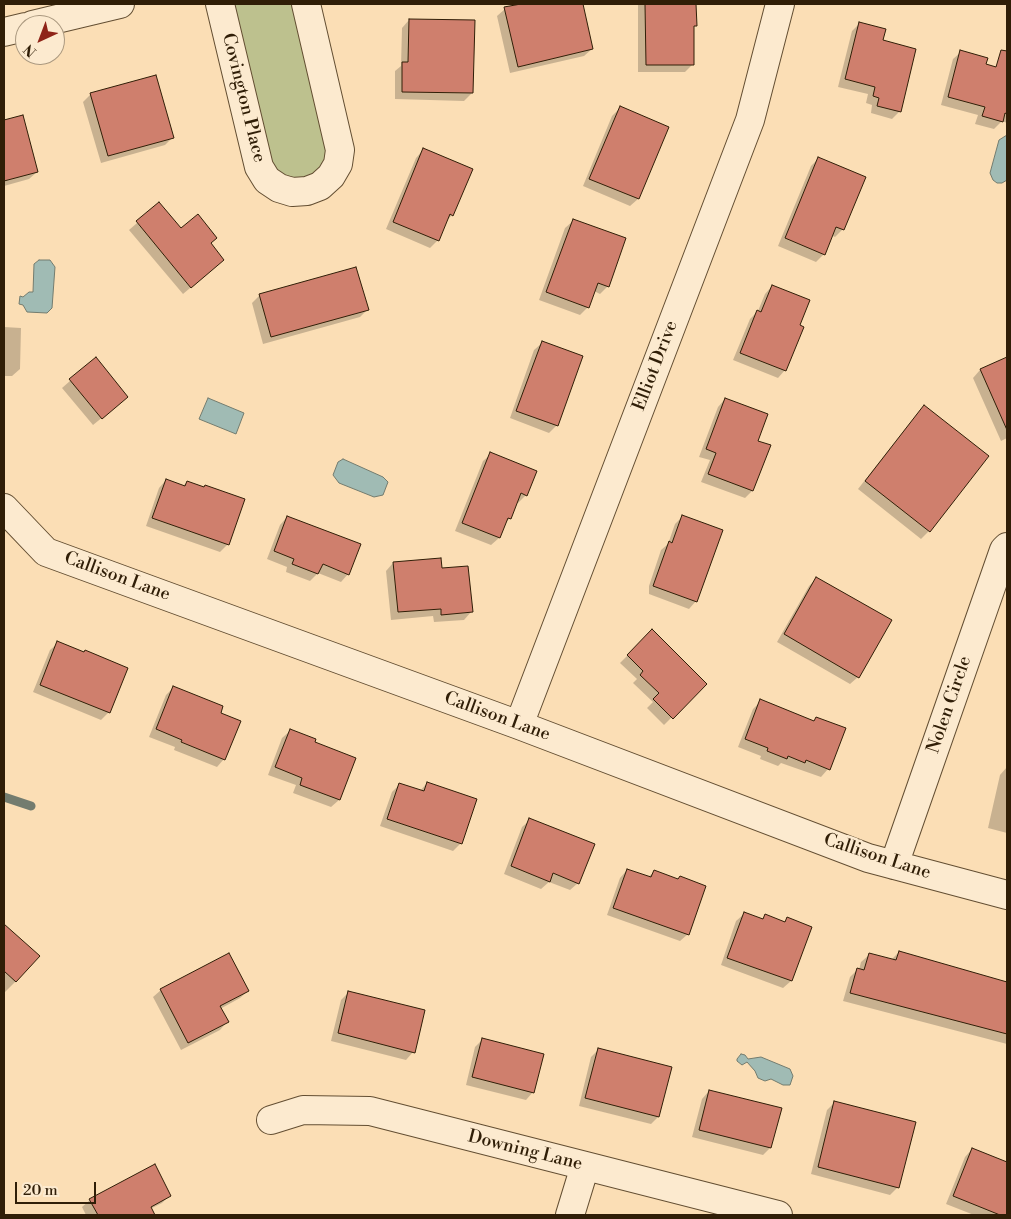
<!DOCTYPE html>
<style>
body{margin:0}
#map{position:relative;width:1011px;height:1219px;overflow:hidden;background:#fbdeb5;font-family:"Libre Bodoni",serif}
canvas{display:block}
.frame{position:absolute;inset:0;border:5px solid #301e07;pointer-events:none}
.north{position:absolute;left:15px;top:15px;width:50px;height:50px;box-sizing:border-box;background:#fceacf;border:1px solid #aa987f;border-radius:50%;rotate:223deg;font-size:14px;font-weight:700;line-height:20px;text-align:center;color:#301e07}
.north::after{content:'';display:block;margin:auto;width:18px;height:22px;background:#8f2418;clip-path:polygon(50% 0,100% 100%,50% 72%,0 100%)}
.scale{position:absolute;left:15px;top:1182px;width:81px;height:22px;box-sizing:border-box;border:2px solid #301e07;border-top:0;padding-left:6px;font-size:15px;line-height:18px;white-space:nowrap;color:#301e07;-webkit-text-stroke:4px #fceacf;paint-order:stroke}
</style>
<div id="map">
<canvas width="1011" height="1219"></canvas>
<div class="frame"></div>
<div class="north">N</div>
<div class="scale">20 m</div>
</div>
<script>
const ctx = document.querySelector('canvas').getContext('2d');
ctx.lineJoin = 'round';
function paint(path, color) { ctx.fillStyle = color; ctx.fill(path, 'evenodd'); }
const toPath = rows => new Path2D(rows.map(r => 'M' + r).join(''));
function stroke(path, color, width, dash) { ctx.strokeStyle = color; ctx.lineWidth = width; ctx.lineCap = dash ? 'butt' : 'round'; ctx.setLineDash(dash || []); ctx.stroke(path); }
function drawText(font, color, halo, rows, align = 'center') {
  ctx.font = font + ' "Libre Bodoni",serif'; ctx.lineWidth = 5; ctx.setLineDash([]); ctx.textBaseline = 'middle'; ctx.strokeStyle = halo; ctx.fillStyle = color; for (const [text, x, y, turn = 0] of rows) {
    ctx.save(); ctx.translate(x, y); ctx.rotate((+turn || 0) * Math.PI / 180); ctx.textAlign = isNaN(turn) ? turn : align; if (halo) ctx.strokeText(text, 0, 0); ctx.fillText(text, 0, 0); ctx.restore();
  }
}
const green = toPath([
 [220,4,306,4,338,164,279,188]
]);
const water = toPath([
 [1007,135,1007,180,1002,183,997,183,993,180,990,173,999,140,1007,135],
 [39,260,50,260,55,267,52,308,47,313,27,312,23,305,19,304,20,296,23,297,29,292,33,292,34,264,39,260],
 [208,398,244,413,236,434,199,419,208,398],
 [343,459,383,477,388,482,383,495,374,497,339,483,333,475,338,462,343,459],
 [741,1054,745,1055,748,1059,761,1057,790,1069,793,1076,790,1085,783,1085,771,1079,765,1081,758,1078,755,1071,747,1062,742,1065,737,1061,737,1059,741,1054]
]);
const shadow = toPath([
 [527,4,581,4,592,49,584,56,510,73,497,16,505,9],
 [638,4,695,4,695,25,692,28,693,64,685,72,638,72],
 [409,20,472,93,464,101,395,99,395,71,401,66,402,28],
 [859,24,882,41,900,111,892,119,871,113,872,105,866,103,868,94,838,87,852,31],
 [961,52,985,65,1007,74,1007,123,1002,121,994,129,975,124,978,115,941,105,953,59],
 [91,94,172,138,165,145,101,163,83,102],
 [620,108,667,128,638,199,630,206,583,186,612,116],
 [22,117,37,172,29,179,4,186,4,122],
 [423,150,452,215,446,221,438,240,430,248,386,229,416,158],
 [819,158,843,229,835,237,831,235,824,254,816,262,778,246,811,166],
 [159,204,181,230,209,244,215,267,183,294,129,230],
 [573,221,608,286,600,294,594,291,588,307,580,315,539,300,565,228],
 [772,286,785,370,778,378,733,360,750,319,758,311,765,294],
 [260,295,367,310,360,317,263,344,252,303],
 [4,327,21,328,20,369,12,376,4,376],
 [542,343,557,425,549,433,510,418,534,350],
 [1007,358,1007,438,1001,441,973,378,980,370],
 [95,359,119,404,93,425,62,388],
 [725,399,756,441,769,446,752,491,745,498,701,482,710,460,699,457,718,407],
 [917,414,929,531,921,539,858,489],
 [491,454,526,495,518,503,517,502,510,518,504,524,499,538,491,545,455,531,483,461],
 [166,480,183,486,187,482,228,544,220,552,146,526,159,488],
 [683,516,696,601,689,609,649,594,649,586,661,550,668,544,675,524],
 [287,517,348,574,341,582,318,573,310,581,286,572,287,567,267,559,280,525],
 [393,563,441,569,471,612,464,620,434,622,433,616,391,620,386,571],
 [817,578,858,677,850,684,777,642,809,586],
 [652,631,705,684,664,725,647,708,653,702,633,683,637,679,620,663],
 [58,643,109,712,101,720,33,692,50,650],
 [174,687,219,714,224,759,217,767,174,750,175,747,149,737,166,695],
 [761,701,813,722,817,718,828,769,821,777,781,763,778,766,760,759,761,756,738,747,753,709],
 [290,731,313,743,339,800,331,807,293,793,296,785,268,775,282,738],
 [1007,767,1007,833,988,828,1000,775],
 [427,783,475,800,460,844,453,851,380,826,392,792,400,784,420,791],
 [530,820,578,883,570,890,549,882,541,889,504,874,522,827],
 [627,870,648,877,654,872,688,934,680,941,607,915,620,878],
 [744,914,761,920,765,916,783,923,787,919,811,927,791,981,783,988,721,965,736,921],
 [10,932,16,981,4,993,4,938],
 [899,952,1007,983,1007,1044,843,1001,850,977,857,970,859,970,861,962,869,955,891,960],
 [161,990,248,991,240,998,220,1009,227,1022,220,1030,181,1050,153,997],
 [349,992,413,1052,406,1060,331,1041,341,1000],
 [483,1039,533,1092,526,1100,466,1085,475,1047],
 [598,1050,658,1117,651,1124,579,1106,591,1057],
 [709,1091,770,1148,763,1155,692,1137,702,1099],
 [834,1103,898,1187,890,1195,811,1174,827,1110],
 [972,1149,1007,1163,1007,1215,974,1215,946,1204,965,1157],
 [170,1195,162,1203,150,1209,154,1215,86,1215,82,1207,90,1200]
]);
const stream = toPath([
 [4,797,31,806]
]);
const building = toPath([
 [521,4,583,4,593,49,518,67,504,7,521,4],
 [645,4,696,4,697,26,694,26,694,65,646,65,645,4],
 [409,19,475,20,473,93,402,92,402,62,408,62,409,19],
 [859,22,886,29,883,40,916,49,901,112,877,106,879,98,873,96,875,87,845,79,859,22],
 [960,50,988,58,986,64,996,67,1001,50,1007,51,1007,114,1005,113,1003,122,982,116,985,107,948,97,960,50],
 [156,75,174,138,108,156,90,93,156,75],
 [620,106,669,127,639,199,589,179,620,106],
 [23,115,38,172,4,181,4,120,23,115],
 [423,148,473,169,453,216,450,214,439,241,393,222,423,148],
 [818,157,866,177,844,230,836,227,825,255,785,238,818,157],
 [159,202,181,228,198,214,217,238,211,243,224,260,191,288,136,221,159,202],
 [573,219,626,238,609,287,598,283,589,308,546,292,573,219],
 [356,267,369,310,271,337,259,294,356,267],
 [772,285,810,300,800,325,804,327,786,371,740,353,757,310,761,312,772,285],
 [542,341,583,356,558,426,516,411,542,341],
 [96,357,128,397,102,419,69,379,96,357],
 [1007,357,1007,430,980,369,1007,357],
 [725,398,768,414,758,441,771,445,753,491,708,474,716,453,706,449,725,398],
 [924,405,989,456,930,532,865,481,924,405],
 [490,452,537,471,527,496,521,493,511,519,508,518,500,538,462,523,490,452],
 [166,479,185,486,187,481,204,487,205,485,245,499,229,545,152,518,166,479],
 [682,515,723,530,697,602,653,586,669,541,672,543,682,515],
 [287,516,361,544,349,575,323,564,318,574,292,564,294,559,274,551,287,516],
 [441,558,442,568,468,566,473,612,441,615,441,609,398,612,393,562,441,558],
 [816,577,892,620,859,678,784,634,816,577],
 [652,629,707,684,673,719,653,699,659,693,640,675,643,671,627,655,652,629],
 [57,641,84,652,85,650,128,668,110,713,40,685,57,641],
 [173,686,223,706,221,713,241,721,225,760,181,742,182,740,156,729,173,686],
 [760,699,814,721,816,717,846,728,830,770,806,760,805,763,788,756,787,759,767,751,768,748,745,739,760,699],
 [290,729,316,739,315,742,356,758,340,800,300,785,302,778,275,767,290,729],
 [427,782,477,799,462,844,387,819,399,783,424,791,427,782],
 [529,818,595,844,579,884,553,873,550,882,511,866,529,818],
 [627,869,651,877,654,870,678,879,680,876,706,886,689,935,613,908,627,869],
 [744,912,763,919,765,914,785,922,787,917,812,927,792,981,727,958,744,912],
 [4,924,40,956,16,982,4,971,4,924],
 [899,951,1007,982,1007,1034,850,993,857,968,864,970,869,953,896,960,899,951],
 [229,953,249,991,220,1006,229,1022,188,1043,160,989,229,953],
 [348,991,425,1010,415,1053,338,1033,348,991],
 [482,1038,544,1054,534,1093,472,1077,482,1038],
 [598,1048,672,1067,659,1117,585,1098,598,1048],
 [709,1090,782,1108,771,1148,699,1130,709,1090],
 [834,1101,916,1122,899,1188,818,1167,834,1101],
 [972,1148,1007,1162,1007,1215,1000,1215,953,1196,972,1148],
 [155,1164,171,1196,151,1207,155,1215,98,1215,89,1199,155,1164]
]);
const minor = toPath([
 [220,4,259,167,267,180,279,188,292,192,307,191,320,186,331,176,338,164,340,150,306,4],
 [32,25,120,4],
 [4,32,25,27],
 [4,508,46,552,519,725,868,858,1007,895],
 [519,725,750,120,780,4],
 [894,865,1004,550,1007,547],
 [271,1120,303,1110,370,1111,778,1215],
 [570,1215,585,1166]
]);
const streetNames = [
 ["Covington Place",243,98,76],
 ["Elliot Drive",656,366,-69],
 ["Callison Lane",117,577,20],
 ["Nolen Circle",950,705,-71],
 ["Callison Lane",497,717,20],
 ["Callison Lane",877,857,18],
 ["Downing Lane",525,1151,14]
];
paint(green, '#bdc18e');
paint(water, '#a0bbb4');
stroke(water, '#737c6f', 1);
paint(shadow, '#0003');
stroke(stream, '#737c6f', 9);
paint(building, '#cf7f6d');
stroke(building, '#301e07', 1);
stroke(minor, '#634e32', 30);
stroke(minor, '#fceacf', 28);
drawText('18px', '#301e07', '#fceacf', streetNames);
</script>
